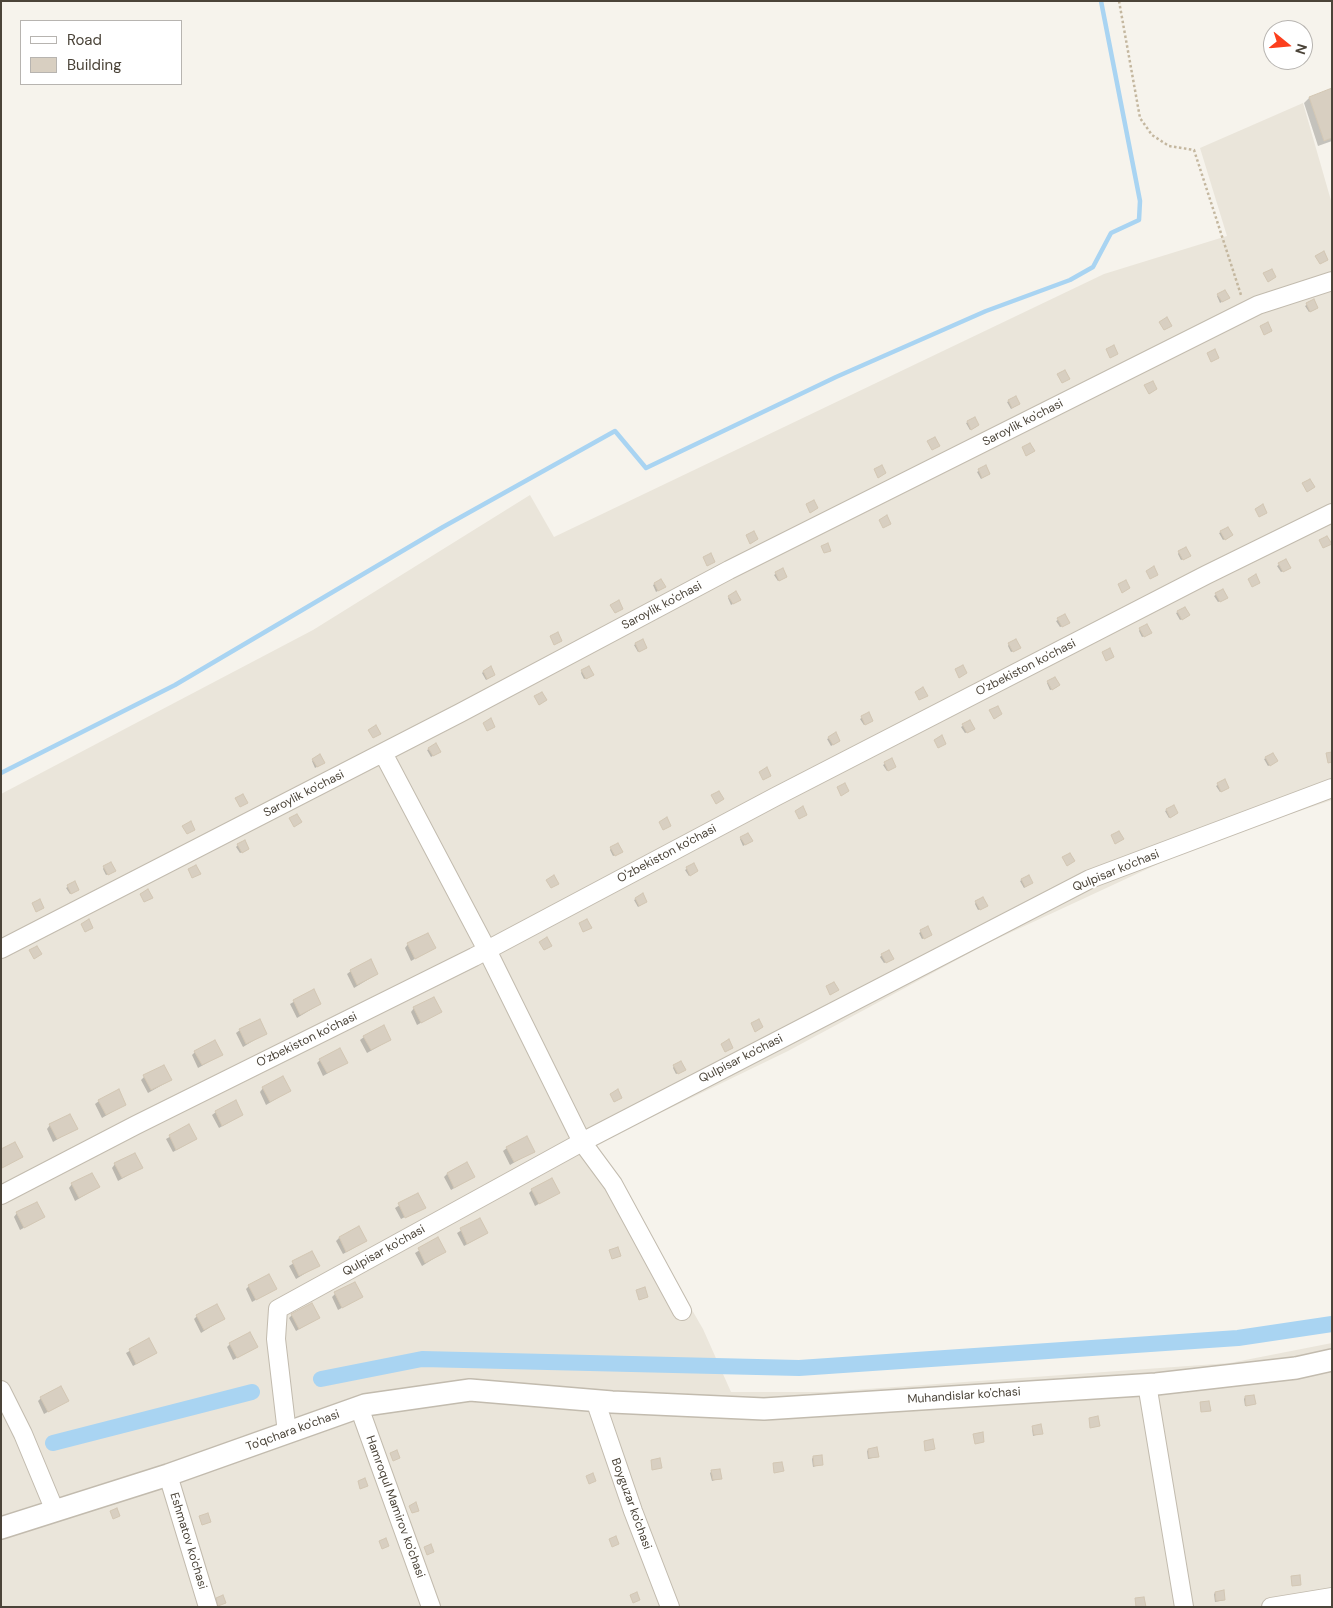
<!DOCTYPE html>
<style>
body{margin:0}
#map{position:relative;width:1333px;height:1608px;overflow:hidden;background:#f6f3ec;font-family:"DM Sans",sans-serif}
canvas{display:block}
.frame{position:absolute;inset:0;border:2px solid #4b4439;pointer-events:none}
.legend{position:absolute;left:20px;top:20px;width:162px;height:65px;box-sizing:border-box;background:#fff;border:1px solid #b7b4b0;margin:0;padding:6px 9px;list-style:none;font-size:15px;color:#4b4439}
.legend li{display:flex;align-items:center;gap:10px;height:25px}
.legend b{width:25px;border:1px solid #b7b4b0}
.north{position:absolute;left:1263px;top:20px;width:50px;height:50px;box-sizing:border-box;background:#fff;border:1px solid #b7b4b0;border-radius:50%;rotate:107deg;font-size:14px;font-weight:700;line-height:20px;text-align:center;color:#4b4439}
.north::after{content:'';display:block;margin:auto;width:18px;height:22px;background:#fc3f1d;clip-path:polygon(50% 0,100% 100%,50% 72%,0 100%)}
</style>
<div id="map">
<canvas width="1333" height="1608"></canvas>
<div class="frame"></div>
<ul class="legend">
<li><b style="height:6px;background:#fff"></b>Road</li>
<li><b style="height:14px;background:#d8cfc1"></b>Building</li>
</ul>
<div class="north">N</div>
</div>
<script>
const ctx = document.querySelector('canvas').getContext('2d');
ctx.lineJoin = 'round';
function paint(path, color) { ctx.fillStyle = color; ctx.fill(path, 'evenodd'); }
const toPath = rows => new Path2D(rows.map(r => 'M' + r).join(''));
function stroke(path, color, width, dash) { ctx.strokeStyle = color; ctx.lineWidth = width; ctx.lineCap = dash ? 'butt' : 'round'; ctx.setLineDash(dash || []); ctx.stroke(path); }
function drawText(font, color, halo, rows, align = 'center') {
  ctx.font = font + ' "DM Sans",sans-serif'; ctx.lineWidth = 4; ctx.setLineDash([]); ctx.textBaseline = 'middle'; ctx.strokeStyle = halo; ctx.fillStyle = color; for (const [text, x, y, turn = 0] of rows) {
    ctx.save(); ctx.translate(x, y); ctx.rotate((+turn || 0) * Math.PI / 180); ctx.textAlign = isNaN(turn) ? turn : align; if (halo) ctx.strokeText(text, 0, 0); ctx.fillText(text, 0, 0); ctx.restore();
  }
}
const residential = toPath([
 [1303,103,1332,204,1332,800,1199,845,990,942,788,1051,596,1144,703,1329,731,1392,825,1392,1230,1363,1332,1343,1332,1607,1,1607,1,794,313,630,530,495,554,537,1104,274,1227,236,1200,148]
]);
const shadow = toPath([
 [1332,89,1332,141,1318,146,1304,103,1309,98],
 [1218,295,1227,299,1220,303,1217,296],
 [1313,301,1316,309,1309,312,1305,306],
 [1009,401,1019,404,1011,409,1007,402],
 [974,419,976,427,970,430,966,423],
 [985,467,987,475,981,479,977,472],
 [1221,532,1230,536,1223,540,1219,533],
 [1179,552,1188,557,1181,560,1178,554],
 [1285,561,1288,569,1281,572,1277,566],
 [782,570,784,578,778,581,774,575],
 [661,580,663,588,656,592,653,585],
 [1222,591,1225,599,1218,602,1214,596],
 [729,597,738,601,731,605,728,598],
 [1178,612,1187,616,1180,620,1176,613],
 [1065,616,1067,624,1060,627,1056,621],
 [1140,629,1149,634,1142,637,1139,631],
 [642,640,644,649,638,652,634,645],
 [1009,644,1018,649,1011,652,1008,646],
 [582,671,591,676,584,679,581,673],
 [483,672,493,676,486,680,482,673],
 [1048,682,1057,687,1050,690,1047,683],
 [868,714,870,722,864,725,860,719],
 [969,722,972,730,965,733,961,727],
 [829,738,838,742,831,746,827,739],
 [429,749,438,753,431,757,427,750],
 [1266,758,1275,762,1268,766,1264,759],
 [313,760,322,764,315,768,312,761],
 [891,760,893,768,887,771,883,765],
 [1224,781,1226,789,1220,792,1216,786],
 [1173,806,1175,815,1169,818,1165,811],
 [741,838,750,842,743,846,740,839],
 [238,845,247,850,240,853,236,847],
 [611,848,620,853,613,856,610,850],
 [693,865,695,872,689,876,685,870],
 [104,867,113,872,106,875,103,869],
 [1028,876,1030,884,1024,888,1020,881],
 [74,883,76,891,70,894,66,888],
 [642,895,644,903,638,907,634,900],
 [976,902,985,907,978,910,975,904],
 [927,928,929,936,922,939,919,933],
 [408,944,434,948,411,961,405,948],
 [882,955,891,960,884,963,880,957],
 [351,971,377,974,354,988,347,974],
 [313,991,320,1004,297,1018,290,1004],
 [414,1008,440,1012,417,1025,411,1012],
 [240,1030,266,1033,243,1047,236,1033],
 [364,1037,390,1040,367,1053,360,1040],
 [195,1052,221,1055,198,1068,192,1055],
 [320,1060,346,1063,323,1076,317,1063],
 [674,1066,683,1071,676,1074,673,1068],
 [144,1077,171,1080,148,1093,141,1080],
 [263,1088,289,1091,266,1105,260,1092],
 [99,1101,125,1104,102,1118,95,1104],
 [216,1112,242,1115,219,1128,212,1115],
 [50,1125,76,1128,53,1142,47,1129],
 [189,1126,196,1139,173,1152,166,1139],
 [507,1148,533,1151,510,1165,503,1151],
 [115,1164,141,1168,118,1181,112,1168],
 [447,1174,473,1177,451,1190,444,1177],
 [72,1184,98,1187,75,1201,69,1188],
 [532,1190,558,1193,535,1206,529,1193],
 [418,1194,422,1208,401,1219,395,1208],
 [17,1213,43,1217,20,1230,14,1217],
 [480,1219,487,1233,464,1246,457,1233],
 [339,1238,366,1241,343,1254,336,1241],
 [438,1239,444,1252,422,1266,415,1253],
 [312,1252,319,1265,296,1279,289,1266],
 [249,1286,275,1289,252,1302,246,1289],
 [335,1294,361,1297,338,1310,332,1297],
 [292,1315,318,1318,296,1331,289,1318],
 [197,1316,223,1319,201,1333,194,1319],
 [149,1340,156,1353,133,1366,126,1353],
 [230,1344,256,1347,233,1360,227,1347],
 [1245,1397,1254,1404,1245,1406,1244,1399],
 [41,1398,67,1401,44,1414,38,1401],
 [1033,1427,1042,1433,1033,1436,1032,1428],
 [868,1450,877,1457,868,1459,867,1451],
 [813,1457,822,1464,813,1467,812,1459],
 [712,1471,721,1478,712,1481,710,1473],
 [1215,1593,1224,1600,1215,1602,1214,1594]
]);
const stream = toPath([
 [1,773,175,685,443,527,615,431,646,468,836,377,986,311,1070,280,1093,267,1111,233,1139,220,1140,201,1101,1]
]);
const canal = toPath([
 [321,1379,422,1359,799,1368,1238,1338,1332,1324],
 [53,1443,252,1392]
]);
const building = toPath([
 [1332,88,1332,138,1324,141,1309,97,1332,88],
 [1324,251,1328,260,1320,264,1315,256,1324,251],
 [1272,269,1276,277,1268,282,1263,273,1272,269],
 [1225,290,1230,298,1222,302,1217,294,1225,290],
 [1314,299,1318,308,1310,312,1306,303,1314,299],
 [1167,317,1172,326,1164,330,1159,322,1167,317],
 [1268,322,1272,331,1264,335,1260,326,1268,322],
 [1114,345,1118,354,1110,358,1106,349,1114,345],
 [1215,349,1219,358,1211,362,1207,353,1215,349],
 [1065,370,1070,379,1062,383,1057,374,1065,370],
 [1153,381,1157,389,1149,394,1144,385,1153,381],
 [1016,396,1020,404,1012,408,1008,400,1016,396],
 [975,417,979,425,971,430,967,421,975,417],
 [935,437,940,446,932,450,927,441,935,437],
 [1030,443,1035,451,1026,456,1022,447,1030,443],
 [882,465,886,473,878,478,874,469,882,465],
 [986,465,990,474,982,478,978,469,986,465],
 [1310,479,1315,487,1307,492,1302,483,1310,479],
 [814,500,818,508,810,513,806,504,814,500],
 [1263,504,1267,513,1259,517,1255,509,1263,504],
 [887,515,891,524,883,528,879,520,887,515],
 [1228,527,1233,535,1225,540,1220,531,1228,527],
 [754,531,758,539,750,544,746,535,754,531],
 [1327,536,1332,544,1323,548,1319,540,1327,536],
 [828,543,831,551,824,553,821,546,828,543],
 [1186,547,1191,556,1183,560,1178,551,1186,547],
 [711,553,715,562,707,566,703,557,711,553],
 [1286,559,1291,568,1283,572,1278,563,1286,559],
 [1154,566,1158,575,1150,579,1146,571,1154,566],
 [783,568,787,577,779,581,775,572,783,568],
 [1256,574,1260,583,1252,587,1248,579,1256,574],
 [661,579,666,587,658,591,654,583,661,579],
 [1126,580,1130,588,1122,593,1118,584,1126,580],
 [1223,589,1228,598,1220,602,1215,593,1223,589],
 [736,591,741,600,733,604,728,596,736,591],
 [619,600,623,609,615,613,610,605,619,600],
 [1185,607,1190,615,1182,620,1177,611,1185,607],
 [1065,614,1070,623,1062,627,1057,618,1065,614],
 [1147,624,1152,633,1144,637,1139,628,1147,624],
 [558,632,562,641,554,645,550,636,558,632],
 [643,639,647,648,639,652,635,643,643,639],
 [1016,639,1021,648,1013,652,1008,643,1016,639],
 [1110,648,1114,657,1106,661,1102,652,1110,648],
 [963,665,967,673,959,678,955,669,963,665],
 [491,666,495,675,487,679,483,671,491,666],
 [589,666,594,675,586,679,581,670,589,666],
 [1055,677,1060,685,1052,690,1047,681,1055,677],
 [923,687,928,696,919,700,915,692,923,687],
 [542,692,547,700,539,705,534,696,542,692],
 [998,706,1002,714,994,719,989,710,998,706],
 [869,712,873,721,865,725,861,716,869,712],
 [491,718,495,727,487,731,483,723,491,718],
 [970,720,975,729,967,733,962,724,970,720],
 [376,725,381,734,373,738,368,730,376,725],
 [836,732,840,741,833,745,828,737,836,732],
 [942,735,946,744,938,748,934,740,942,735],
 [436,743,441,752,433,756,428,748,436,743],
 [1332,752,1332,762,1328,763,1326,753,1332,752],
 [1273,753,1278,761,1270,766,1265,757,1273,753],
 [320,754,325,763,317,767,312,759,320,754],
 [892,758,896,767,888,771,884,762,892,758],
 [767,767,771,776,763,780,759,772,767,767],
 [1225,779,1229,788,1221,792,1217,783,1225,779],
 [845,783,849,791,841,796,837,787,845,783],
 [719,791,724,799,716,804,711,795,719,791],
 [243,794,248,803,240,807,235,798,243,794],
 [1174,805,1178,813,1170,818,1166,809,1174,805],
 [803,806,807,815,799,819,795,811,803,806],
 [297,814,302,822,294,827,289,818,297,814],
 [667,817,671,826,663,830,659,822,667,817],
 [191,821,195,830,187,834,182,826,191,821],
 [1119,831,1124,839,1115,844,1111,835,1119,831],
 [748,833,753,841,745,845,740,837,748,833],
 [245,840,249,849,242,853,237,844,245,840],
 [618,843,623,852,615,856,610,847,618,843],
 [1070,853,1075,861,1067,866,1062,857,1070,853],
 [111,862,116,871,108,875,103,866,111,862],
 [694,863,698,871,690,876,686,867,694,863],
 [196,865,201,874,192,878,188,869,196,865],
 [554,875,559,884,551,888,546,880,554,875],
 [1029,875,1033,883,1025,887,1021,879,1029,875],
 [75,881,79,890,71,894,67,885,75,881],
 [148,889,153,898,144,902,140,894,148,889],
 [643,893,647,902,639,906,635,898,643,893],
 [983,897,988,906,980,910,975,901,983,897],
 [40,899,44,908,36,912,32,903,40,899],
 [89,919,93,928,85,932,81,924,89,919],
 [587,919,592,928,583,932,579,923,587,919],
 [928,926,932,935,924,939,920,930,928,926],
 [428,933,436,948,415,959,407,943,428,933],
 [547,937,552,946,544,950,539,942,547,937],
 [37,946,42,954,34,959,29,950,37,946],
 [889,950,894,959,886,963,881,954,889,950],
 [371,959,378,974,357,985,350,970,371,959],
 [834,982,839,990,830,995,826,986,834,982],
 [314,989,321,1004,300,1015,293,1000,314,989],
 [434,997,442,1012,421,1023,413,1007,434,997],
 [260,1019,267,1034,246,1044,239,1029,260,1019],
 [759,1019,763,1027,755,1032,751,1023,759,1019],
 [384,1025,391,1040,371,1050,363,1036,384,1025],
 [729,1039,733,1048,725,1052,721,1044,729,1039],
 [215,1040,223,1055,202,1065,194,1051,215,1040],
 [340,1048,348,1063,327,1073,319,1059,340,1048],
 [681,1061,686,1070,678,1074,673,1065,681,1061],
 [164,1065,172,1080,151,1090,143,1075,164,1065],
 [283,1076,291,1091,270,1102,262,1087,283,1076],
 [119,1089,126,1105,106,1115,98,1100,119,1089],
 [618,1089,622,1098,614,1102,610,1094,618,1089],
 [236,1100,243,1115,222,1126,215,1111,236,1100],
 [70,1114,78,1129,57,1139,49,1124,70,1114],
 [189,1124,197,1139,176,1150,169,1135,189,1124],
 [527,1136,535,1152,514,1162,506,1147,527,1136],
 [15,1142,23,1157,2,1168,1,1149,15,1142],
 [135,1153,143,1168,122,1178,114,1163,135,1153],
 [467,1162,475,1177,454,1188,447,1173,467,1162],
 [92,1173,100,1187,79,1198,71,1183,92,1173],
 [552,1178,560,1193,539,1204,531,1189,552,1178],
 [418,1193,426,1208,405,1218,398,1203,418,1193],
 [37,1202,45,1217,24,1228,16,1212,37,1202],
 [480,1218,488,1233,467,1244,460,1228,480,1218],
 [359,1226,367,1241,346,1252,339,1237,359,1226],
 [438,1237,446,1252,425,1263,418,1248,438,1237],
 [618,1247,621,1256,612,1259,609,1250,618,1247],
 [312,1251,320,1266,299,1276,292,1261,312,1251],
 [269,1274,277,1289,256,1300,248,1285,269,1274],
 [355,1282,363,1297,342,1308,334,1292,355,1282],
 [645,1287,648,1297,639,1300,636,1290,645,1287],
 [312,1303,320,1318,299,1329,291,1314,312,1303],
 [217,1304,225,1319,204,1330,196,1315,217,1304],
 [250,1332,258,1347,237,1358,229,1343,250,1332],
 [149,1338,157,1353,136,1364,129,1349,149,1338],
 [61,1386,69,1401,48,1412,40,1397,61,1386],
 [1254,1395,1256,1404,1246,1406,1245,1396,1254,1395],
 [1209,1401,1211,1411,1201,1412,1200,1402,1209,1401],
 [1098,1416,1100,1426,1090,1428,1089,1418,1098,1416],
 [1041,1424,1043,1434,1034,1435,1032,1426,1041,1424],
 [983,1432,984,1442,975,1444,973,1434,983,1432],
 [933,1439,935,1449,925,1451,924,1441,933,1439],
 [877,1447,879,1457,869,1458,868,1449,877,1447],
 [397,1450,400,1458,393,1461,390,1453,397,1450],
 [822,1455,823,1465,814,1466,813,1456,822,1455],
 [660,1458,662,1468,652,1470,651,1460,660,1458],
 [782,1462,784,1471,774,1473,773,1463,782,1462],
 [720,1469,722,1479,713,1480,711,1470,720,1469],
 [593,1473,596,1481,589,1484,586,1476,593,1473],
 [365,1478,368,1486,360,1489,358,1481,365,1478],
 [416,1502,419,1511,412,1513,409,1506,416,1502],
 [117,1508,120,1516,113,1519,110,1511,117,1508],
 [208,1513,211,1522,202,1525,199,1516,208,1513],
 [616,1536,619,1544,612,1547,609,1539,616,1536],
 [386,1538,389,1546,382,1549,379,1541,386,1538],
 [431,1544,434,1552,427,1555,424,1547,431,1544],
 [1300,1575,1301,1585,1292,1586,1291,1576,1300,1575],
 [1224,1590,1225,1600,1216,1601,1215,1592,1224,1590],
 [637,1592,640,1600,633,1603,630,1595,637,1592],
 [223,1595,226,1603,218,1606,216,1598,223,1595],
 [1144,1597,1146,1607,1136,1607,1135,1598,1144,1597]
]);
const path = toPath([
 [1119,1,1140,118,1152,135,1169,146,1194,150,1241,295]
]);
const minor = toPath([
 [383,753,487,950,582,1142,613,1184,682,1311],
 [1,949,460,713,729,570,1258,305,1332,281],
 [1,1195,136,1125,474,957,775,797,1206,575,1332,513],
 [1147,1384,1184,1607],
 [1,1390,23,1434,55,1511],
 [595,1400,633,1511,670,1607],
 [359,1407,431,1607],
 [287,1433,276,1339,278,1309,582,1142,1090,879,1332,788],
 [168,1475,208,1607],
 [1271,1607,1332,1597]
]);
const tertiary = toPath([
 [1,1528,168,1475,365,1405,470,1390,612,1402,764,1409,1156,1384,1296,1368,1332,1360]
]);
const streetNames = [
 ["Saroylik ko'chasi",1023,423,-27],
 ["Saroylik ko'chasi",662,606,-28],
 ["O'zbekiston ko'chasi",1026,668,-27],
 ["Saroylik ko'chasi",304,794,-27],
 ["O'zbekiston ko'chasi",667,854,-28],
 ["Qulpisar ko'chasi",1116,871,-22],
 ["O'zbekiston ko'chasi",307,1040,-26],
 ["Qulpisar ko'chasi",741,1059,-27],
 ["Qulpisar ko'chasi",384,1251,-29],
 ["Muhandislar ko'chasi",964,1396,-4],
 ["To'qchara ko'chasi",293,1431,-20],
 ["Boyguzar ko'chasi",631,1504,70],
 ["Hamroqul Mamirov ko'chasi",395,1507,70],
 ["Eshmatov ko'chasi",188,1541,73]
];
paint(residential, '#eae5da');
paint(shadow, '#0003');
stroke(stream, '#a9d4f2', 4.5);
stroke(canal, '#a9d4f2', 16);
paint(building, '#d8cfc1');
stroke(building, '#d3c7b4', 1);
stroke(minor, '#c2bbae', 20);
stroke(tertiary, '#c2bbae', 24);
stroke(path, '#c4b79f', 2.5, [2.5, 2.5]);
stroke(minor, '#fff', 18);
stroke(tertiary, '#fff', 21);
drawText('12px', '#4b4439', '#fff', streetNames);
</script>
